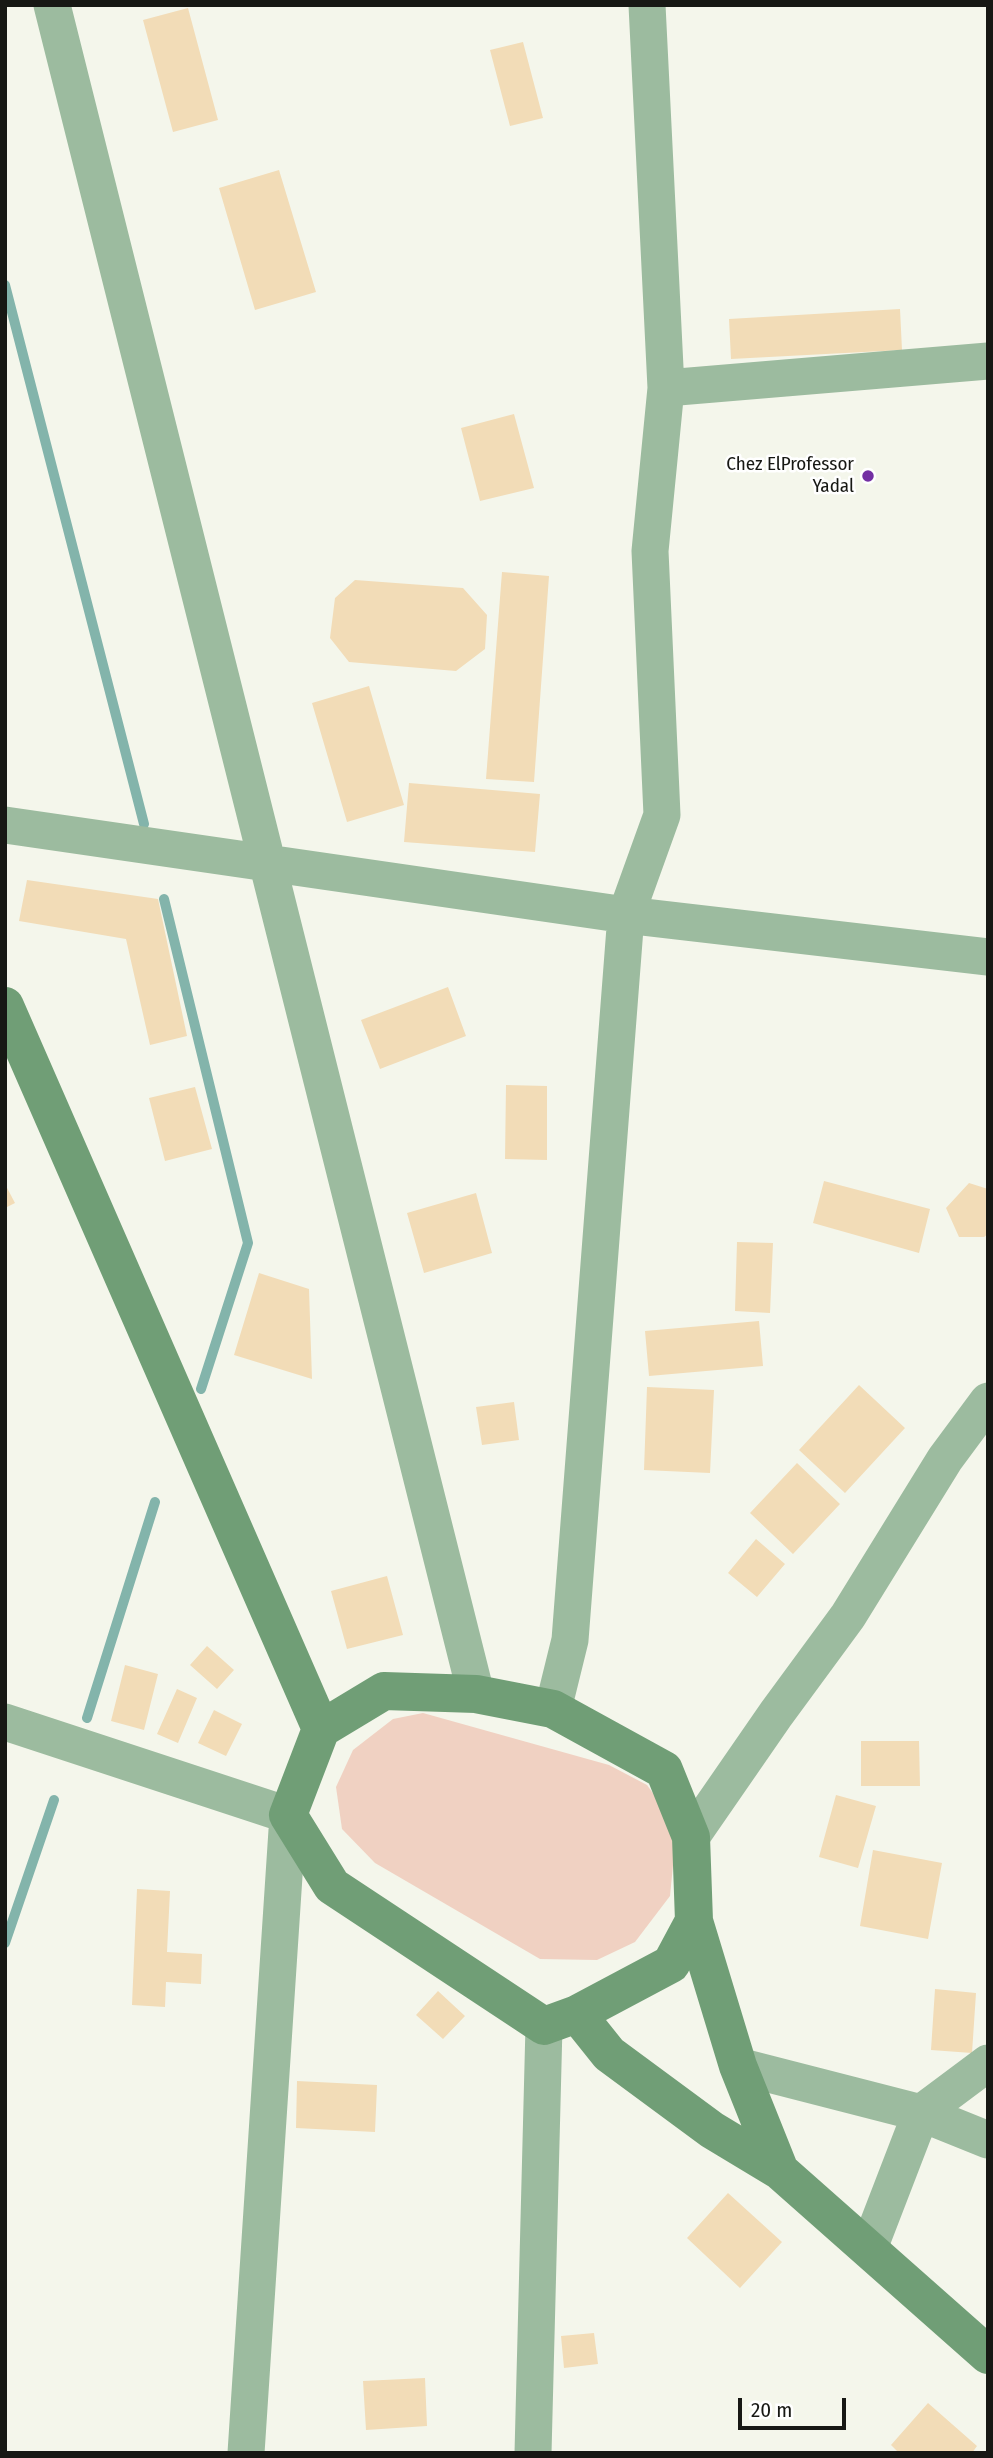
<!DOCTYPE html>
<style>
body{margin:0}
#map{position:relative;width:993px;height:2458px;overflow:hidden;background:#f4f6eb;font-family:"Fira Sans Condensed",sans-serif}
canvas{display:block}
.frame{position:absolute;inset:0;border:7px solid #171814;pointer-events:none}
.scale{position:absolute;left:738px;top:2398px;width:108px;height:32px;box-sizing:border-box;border:4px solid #171814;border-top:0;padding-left:9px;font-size:21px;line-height:24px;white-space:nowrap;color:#171814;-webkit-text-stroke:5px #fff;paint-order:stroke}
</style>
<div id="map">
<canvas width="993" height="2458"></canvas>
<div class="frame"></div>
<div class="scale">20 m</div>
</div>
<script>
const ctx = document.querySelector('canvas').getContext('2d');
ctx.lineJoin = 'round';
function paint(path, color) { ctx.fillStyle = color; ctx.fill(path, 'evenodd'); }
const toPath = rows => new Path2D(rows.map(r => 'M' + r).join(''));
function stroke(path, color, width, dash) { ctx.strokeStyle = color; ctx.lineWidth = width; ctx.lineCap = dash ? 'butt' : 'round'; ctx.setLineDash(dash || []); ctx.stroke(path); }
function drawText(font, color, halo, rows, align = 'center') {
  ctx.font = font + ' "Fira Sans Condensed",sans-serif'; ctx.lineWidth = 5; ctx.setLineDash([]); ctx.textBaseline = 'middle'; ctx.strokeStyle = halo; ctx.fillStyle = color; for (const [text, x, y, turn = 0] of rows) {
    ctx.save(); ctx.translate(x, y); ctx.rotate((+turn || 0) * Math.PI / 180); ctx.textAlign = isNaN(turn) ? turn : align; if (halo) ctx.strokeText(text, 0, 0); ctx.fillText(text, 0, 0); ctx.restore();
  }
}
const green = toPath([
 [423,1713,609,1765,647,1785,668,1814,675,1845,670,1896,635,1942,597,1960,540,1959,375,1863,342,1829,336,1787,353,1750,393,1719]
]);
const stream = toPath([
 [5,285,144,824],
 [164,899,248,1243,201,1389],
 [87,1718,155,1502],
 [5,1943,54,1800]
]);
const building = toPath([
 [188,8,218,120,173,132,143,20],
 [523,42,543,118,510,126,490,50],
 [279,170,316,292,255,310,219,188],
 [900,309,902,350,731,359,729,319],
 [514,414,534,488,480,501,461,428],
 [502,572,549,576,534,782,486,779],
 [355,580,463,588,487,615,485,649,456,671,349,662,330,638,335,598],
 [369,686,404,805,347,822,312,703],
 [409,783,540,794,535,852,404,842],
 [27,880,158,899,187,1036,150,1045,126,939,19,921],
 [448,987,466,1036,380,1069,361,1020],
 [506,1085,547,1086,547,1160,505,1159],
 [195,1087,212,1149,165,1161,149,1098],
 [824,1181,930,1209,919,1253,813,1223],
 [969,1183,988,1189,988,1234,984,1237,959,1237,946,1208],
 [5,1184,15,1203,5,1208],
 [476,1193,492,1253,424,1273,407,1213],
 [737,1242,773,1243,770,1313,735,1311],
 [259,1273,309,1289,312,1379,234,1355],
 [759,1321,763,1366,649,1376,645,1331],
 [859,1385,905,1428,845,1493,799,1450],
 [647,1387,714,1390,710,1473,644,1470],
 [514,1402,519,1440,482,1445,476,1407],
 [797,1463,840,1504,793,1554,750,1513],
 [756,1539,785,1564,757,1597,728,1573],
 [387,1576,403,1635,347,1649,331,1591],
 [207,1646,234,1670,217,1689,190,1665],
 [125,1665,158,1674,144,1730,111,1721],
 [177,1689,197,1698,178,1743,157,1734],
 [214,1710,242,1724,226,1756,198,1743],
 [861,1741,919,1741,920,1786,861,1786],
 [836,1795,876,1806,858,1868,819,1857],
 [873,1850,942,1863,928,1939,860,1926],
 [137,1889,170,1891,167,1952,202,1954,201,1984,166,1982,165,2007,132,2005],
 [935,1989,976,1993,972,2053,931,2050],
 [438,1991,465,2016,443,2039,416,2015],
 [297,2081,377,2085,375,2132,296,2128],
 [728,2193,782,2242,740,2288,687,2238],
 [594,2333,598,2364,564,2368,561,2336],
 [425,2378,427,2426,366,2430,363,2381],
 [928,2403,977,2446,972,2453,899,2453,891,2445]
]);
const street = toPath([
 [52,5,476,1694],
 [666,388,988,361],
 [5,825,626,915,988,957],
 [553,1709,570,1640,626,915,662,815,650,551,666,388,647,5],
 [5,1722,288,1815,246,2453],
 [691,1837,776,1714,848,1616,945,1459,988,1401],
 [738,2066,921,2113,988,2140],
 [869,2248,921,2113,988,2063],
 [533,2453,544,2026]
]);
const secondary = toPath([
 [5,1006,321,1729],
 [384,1691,476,1694,553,1709,664,1770,691,1837,694,1921,671,1964,577,2014,544,2026,332,1886,288,1815,321,1729,384,1691],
 [694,1921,738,2066,780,2171],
 [577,2014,609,2054,712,2130,780,2171,988,2355]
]);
const markers = [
 [868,476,7,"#732fa3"]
];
const poiNames = [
 ["Chez ElProfessor",854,465],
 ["Yadal",854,487]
];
paint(green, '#f0d1c2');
stroke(stream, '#83b4ab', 10);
paint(building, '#f2dcb7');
stroke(street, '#9cbb9f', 37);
stroke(secondary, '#709e76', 38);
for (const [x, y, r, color] of markers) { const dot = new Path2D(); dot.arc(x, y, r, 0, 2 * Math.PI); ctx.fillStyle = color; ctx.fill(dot); stroke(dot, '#fff', 2.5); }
drawText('19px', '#171814', '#fff', poiNames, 'right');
</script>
